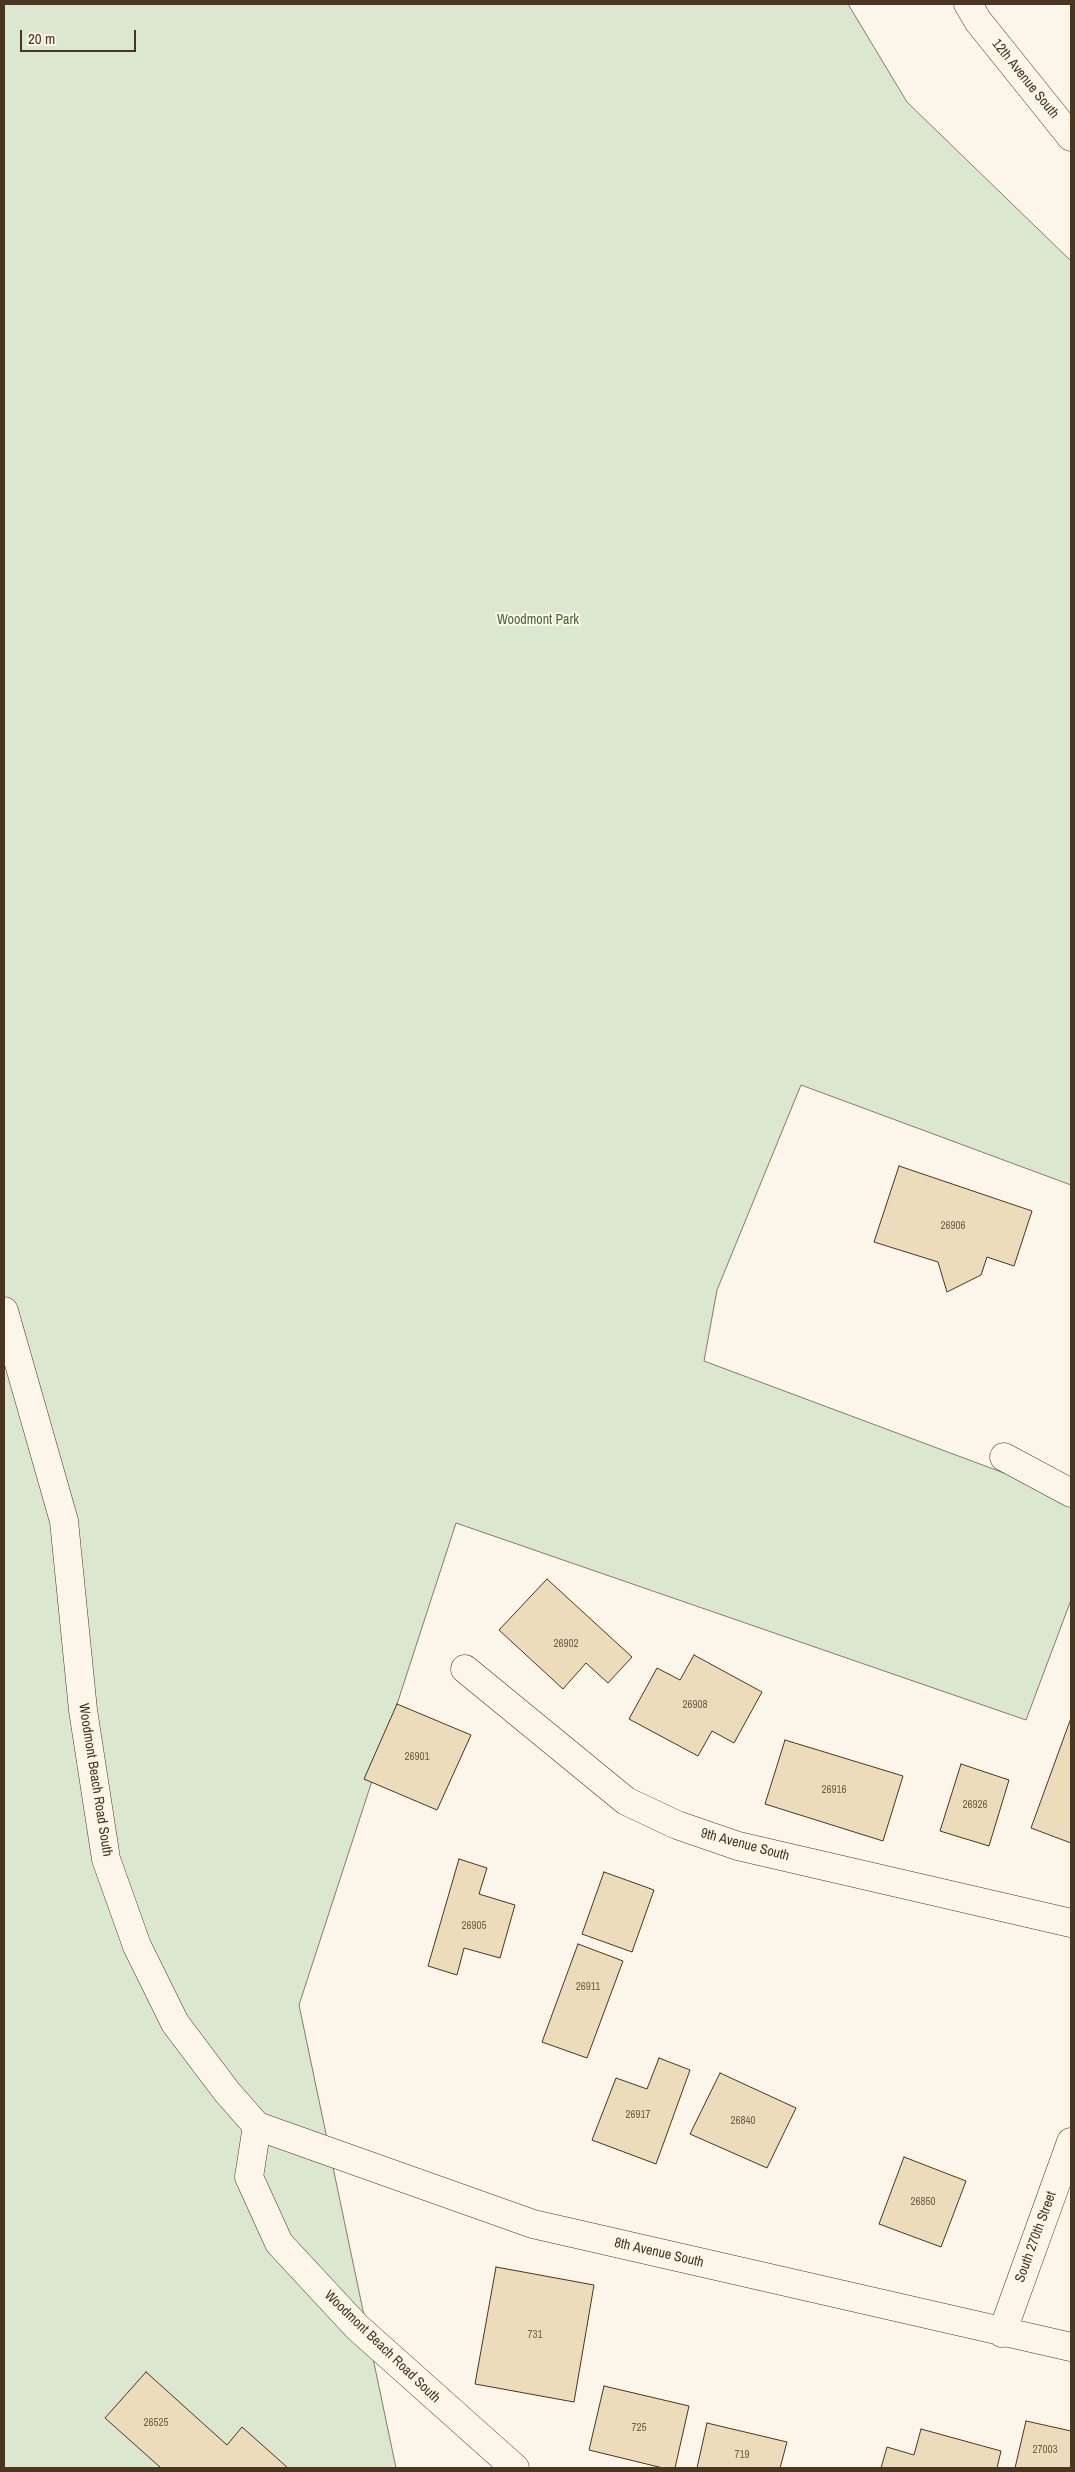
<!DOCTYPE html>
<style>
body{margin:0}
#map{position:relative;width:1075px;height:2472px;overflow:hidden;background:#fbf6e9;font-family:"Archivo Narrow",sans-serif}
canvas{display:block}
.frame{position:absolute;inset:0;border:5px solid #4a3520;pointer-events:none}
.scale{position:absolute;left:20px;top:30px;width:116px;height:22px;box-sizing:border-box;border:2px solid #4a3520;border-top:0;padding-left:6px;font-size:15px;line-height:18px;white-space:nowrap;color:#4a3520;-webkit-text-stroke:4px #fbf6e9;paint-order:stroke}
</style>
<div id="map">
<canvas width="1075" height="2472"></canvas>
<div class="frame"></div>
<div class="scale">20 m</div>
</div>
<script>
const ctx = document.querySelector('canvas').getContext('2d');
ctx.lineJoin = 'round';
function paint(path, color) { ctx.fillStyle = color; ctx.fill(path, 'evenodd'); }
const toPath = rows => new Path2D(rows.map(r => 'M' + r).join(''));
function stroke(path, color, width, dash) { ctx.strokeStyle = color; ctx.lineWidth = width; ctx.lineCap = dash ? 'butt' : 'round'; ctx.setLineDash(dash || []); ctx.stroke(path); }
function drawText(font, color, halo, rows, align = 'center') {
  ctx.font = font + ' "Archivo Narrow",sans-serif'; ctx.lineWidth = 4; ctx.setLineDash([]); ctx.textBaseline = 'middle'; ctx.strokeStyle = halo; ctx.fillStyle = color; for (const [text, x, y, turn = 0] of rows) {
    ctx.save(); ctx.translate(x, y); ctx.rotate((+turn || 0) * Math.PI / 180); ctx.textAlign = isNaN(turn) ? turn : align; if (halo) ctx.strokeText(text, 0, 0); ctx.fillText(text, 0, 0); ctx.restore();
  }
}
const green = toPath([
 [4,4,848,4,907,102,1071,261,1071,1185,801,1085,717,1290,704,1361,1071,1498,1071,1600,1026,1720,456,1523,299,2005,396,2468,4,2468,4,4]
]);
const building = toPath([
 [899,1166,1032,1211,1014,1266,987,1257,981,1275,947,1292,938,1262,874,1242,899,1166],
 [547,1579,632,1657,608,1683,586,1663,563,1689,499,1630,547,1579],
 [694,1655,762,1692,734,1743,712,1731,698,1756,629,1719,657,1668,680,1680,694,1655],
 [397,1704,471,1735,437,1810,364,1779,397,1704],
 [1071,1718,1071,1843,1031,1828,1071,1718],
 [785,1740,903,1776,883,1841,765,1804,785,1740],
 [961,1764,1009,1780,989,1846,940,1831,961,1764],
 [459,1859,487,1868,479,1894,515,1905,500,1958,464,1948,457,1975,428,1966,459,1859],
 [604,1872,654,1890,632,1952,582,1934,604,1872],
 [578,1944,623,1961,587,2058,542,2042,578,1944],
 [659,2058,690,2070,656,2164,592,2140,616,2078,647,2089,659,2058],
 [720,2073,796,2108,767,2168,690,2134,720,2073],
 [904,2157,966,2181,941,2247,879,2224,904,2157],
 [496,2267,594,2285,574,2402,475,2384,496,2267],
 [146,2372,227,2445,242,2427,288,2468,161,2468,105,2418,146,2372],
 [604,2386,689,2406,675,2468,663,2468,589,2450,604,2386],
 [1026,2421,1071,2431,1071,2468,1015,2468,1026,2421],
 [707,2423,787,2442,780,2468,697,2468,707,2423],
 [921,2429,1001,2451,997,2468,881,2468,887,2447,914,2455,921,2429]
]);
const minor = toPath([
 [968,4,978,21,1071,137],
 [4,1311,64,1521,83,1710,106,1859,137,1946,175,2023,227,2092,257,2126,249,2177,279,2243,357,2327,515,2468],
 [1004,1457,1071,1493],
 [465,1669,626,1801,677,1825,738,1846,1071,1923],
 [257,2126,533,2224,1071,2347],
 [1002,2333,1071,2142]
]);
const numberNames = [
 ["26906",953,1226],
 ["26902",566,1644],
 ["26908",695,1705],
 ["26901",417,1757],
 ["26916",834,1790],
 ["26926",975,1805],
 ["26905",474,1926],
 ["26911",588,1987],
 ["26917",638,2115],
 ["26840",743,2121],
 ["26850",923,2202],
 ["731",535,2335],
 ["26525",156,2423],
 ["725",639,2428],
 ["27003",1045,2450],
 ["719",742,2455]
];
const streetNames = [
 ["12th Avenue South",1025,79,51],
 ["Woodmont Beach Road South",95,1780,81],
 ["9th Avenue South",745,1845,15],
 ["South 270th Street",1036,2237,-70],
 ["8th Avenue South",659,2253,13],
 ["Woodmont Beach Road South",382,2347,44]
];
const parkNames = [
 ["Woodmont Park",538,620]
];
paint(green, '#dce7d0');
stroke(green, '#887966', 1);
paint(building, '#ecdcbc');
stroke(building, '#4a3520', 1);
stroke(minor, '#4a3520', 29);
stroke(minor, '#fbf6e9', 28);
drawText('11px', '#725f47', null, numberNames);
drawText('14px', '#4a3520', '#fbf6e9', streetNames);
drawText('14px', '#436837', '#fbf6e9', parkNames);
</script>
